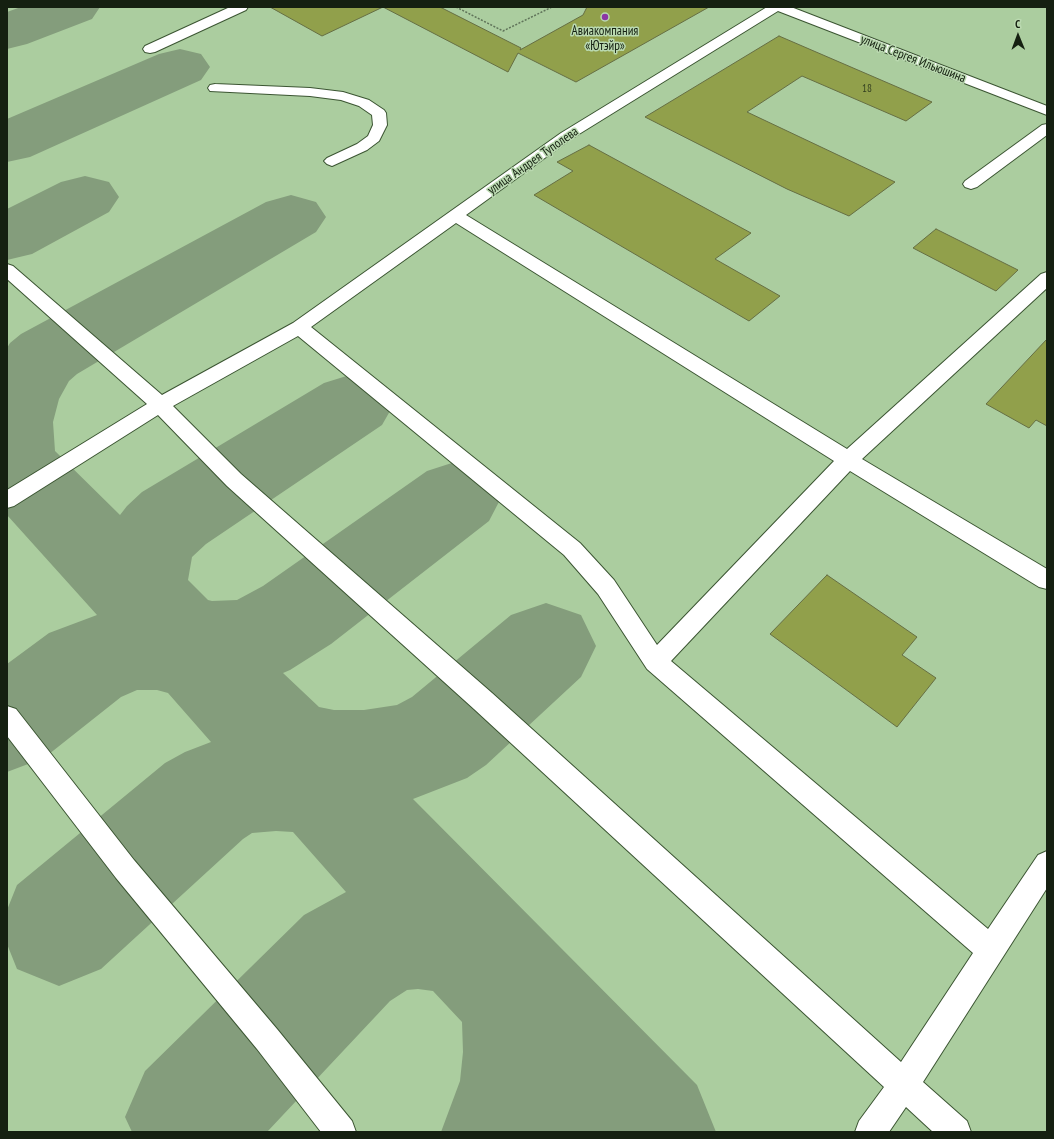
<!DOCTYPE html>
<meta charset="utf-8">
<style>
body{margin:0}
#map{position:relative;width:1054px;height:1139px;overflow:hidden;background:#bad9b0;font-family:"PT Sans Narrow",sans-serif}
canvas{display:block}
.frame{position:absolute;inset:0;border:8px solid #152011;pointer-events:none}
.north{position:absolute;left:998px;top:16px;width:40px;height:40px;-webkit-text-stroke:3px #bad9b0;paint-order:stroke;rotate:359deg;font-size:11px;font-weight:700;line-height:16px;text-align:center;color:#152011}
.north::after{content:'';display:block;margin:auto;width:14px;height:18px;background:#152011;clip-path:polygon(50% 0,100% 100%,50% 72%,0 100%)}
</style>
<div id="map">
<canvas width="1054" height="1139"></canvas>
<div class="frame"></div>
<div class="north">С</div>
</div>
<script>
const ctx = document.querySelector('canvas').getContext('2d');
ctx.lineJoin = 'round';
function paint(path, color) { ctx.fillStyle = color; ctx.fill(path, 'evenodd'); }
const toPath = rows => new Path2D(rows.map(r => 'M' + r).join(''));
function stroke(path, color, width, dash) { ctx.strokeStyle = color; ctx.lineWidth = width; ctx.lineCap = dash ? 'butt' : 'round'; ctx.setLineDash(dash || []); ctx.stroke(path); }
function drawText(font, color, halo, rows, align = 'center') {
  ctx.font = font + ' "PT Sans Narrow",sans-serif'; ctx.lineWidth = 3; ctx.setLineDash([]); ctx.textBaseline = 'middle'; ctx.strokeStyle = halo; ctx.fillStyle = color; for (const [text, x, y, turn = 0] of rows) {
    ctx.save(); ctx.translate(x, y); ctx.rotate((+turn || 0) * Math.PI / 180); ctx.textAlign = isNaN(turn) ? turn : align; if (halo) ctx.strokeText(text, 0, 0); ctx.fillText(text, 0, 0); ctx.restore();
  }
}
const built = toPath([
 [7,7,1047,7,1047,1132,7,1132]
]);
const taxiway = toPath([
 [21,7,100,7,92,19,27,44,7,49,7,12,21,7],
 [180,49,201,54,210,67,201,80,30,157,7,162,7,119,159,54,180,49],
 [85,176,109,182,119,197,109,212,32,254,7,260,7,209,61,182,85,176],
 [291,195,316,202,326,217,316,232,77,374,69,381,59,399,53,422,55,451,120,515,127,506,142,492,324,383,353,374,382,383,394,404,382,425,206,544,192,557,188,580,208,600,212,601,237,600,263,586,427,471,458,461,489,471,502,496,489,521,331,644,290,670,283,673,319,707,334,710,364,710,397,705,412,697,511,615,546,603,581,615,596,646,581,677,486,765,467,778,413,799,697,1085,716,1132,441,1132,460,1081,463,1052,462,1022,433,991,418,989,407,990,390,1001,267,1132,132,1132,125,1117,145,1071,304,915,346,892,293,832,276,831,252,833,243,839,101,969,59,986,17,969,7,944,7,910,17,885,165,763,185,752,211,742,168,693,157,690,137,690,121,697,44,758,7,772,7,664,49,633,97,615,7,515,7,348,10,343,21,334,266,202,291,195]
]);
const building = toPath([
 [270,7,440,7,521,48,520,50,583,15,587,7,709,7,576,82,518,53,508,72,383,7,322,36,270,7],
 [779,36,932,102,906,121,802,76,747,112,895,182,849,216,787,189,645,117,779,36],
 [589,145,751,233,715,259,780,296,749,321,534,195,573,171,557,162,589,145],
 [936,229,1018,270,996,291,913,248,936,229],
 [1047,339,1047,426,1036,420,1029,428,986,404,1047,339],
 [827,575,917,637,902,655,936,678,897,727,770,634,827,575]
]);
const path = toPath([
 [456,7,503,31,552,7]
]);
const minor = toPath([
 [230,7,248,7,246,10,155,52,150,53,145,52,143,49,145,46,230,7],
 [767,7,791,7,1047,106,1047,115,778,11,571,139,466,215,847,449,1041,274,1047,272,1047,288,862,459,1047,569,1047,589,1039,587,850,471,671,661,988,929,1038,855,1047,851,1047,888,923,1082,967,1121,971,1132,933,1132,906,1107,889,1132,855,1132,859,1121,884,1087,474,709,227,486,158,415,14,506,7,508,7,490,147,404,7,279,7,264,13,266,162,395,293,323,561,133,767,7],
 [456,223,834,461,657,645,614,580,580,543,311,327,456,223],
 [298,336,564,555,598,594,647,669,973,953,901,1062,492,693,241,474,173,406,298,336],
 [215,84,310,88,343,92,369,100,384,110,386,113,387,125,379,141,367,150,332,166,327,164,324,161,327,158,357,144,368,136,373,125,372,115,359,106,341,100,310,96,210,91,208,88,210,85,215,84],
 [1047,124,1047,135,977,187,971,189,965,187,963,184,965,181,1042,125,1047,124],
 [7,706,16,709,134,860,277,1029,352,1121,356,1132,321,1132,257,1049,116,878,7,736,7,706]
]);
const markers = [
 [605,17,4,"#8c37a5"]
];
const farNumbernames = [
 ["18",867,89]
];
const farPoinames = [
 ["Авиакомпания",605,31],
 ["«Ютэйр»",605,46]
];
const farStreetnames = [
 ["улица Сергея Ильюшина",913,59,21],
 ["улица Андрея Туполева",533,161,-35]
];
paint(built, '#abcd9f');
paint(taxiway, '#849d7c');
paint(building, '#91a04b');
stroke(building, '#666f44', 1);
stroke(minor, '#3b5532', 2);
stroke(path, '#5f7359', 1.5, [2, 1.5]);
paint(minor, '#fff');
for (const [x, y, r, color] of markers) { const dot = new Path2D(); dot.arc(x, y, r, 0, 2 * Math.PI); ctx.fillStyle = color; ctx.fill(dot); stroke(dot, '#bad9b0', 1.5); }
drawText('11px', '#344020', null, farNumbernames);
drawText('13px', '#152011', '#bad9b0', farPoinames);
drawText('13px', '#152011', '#bad9b0', farStreetnames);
</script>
